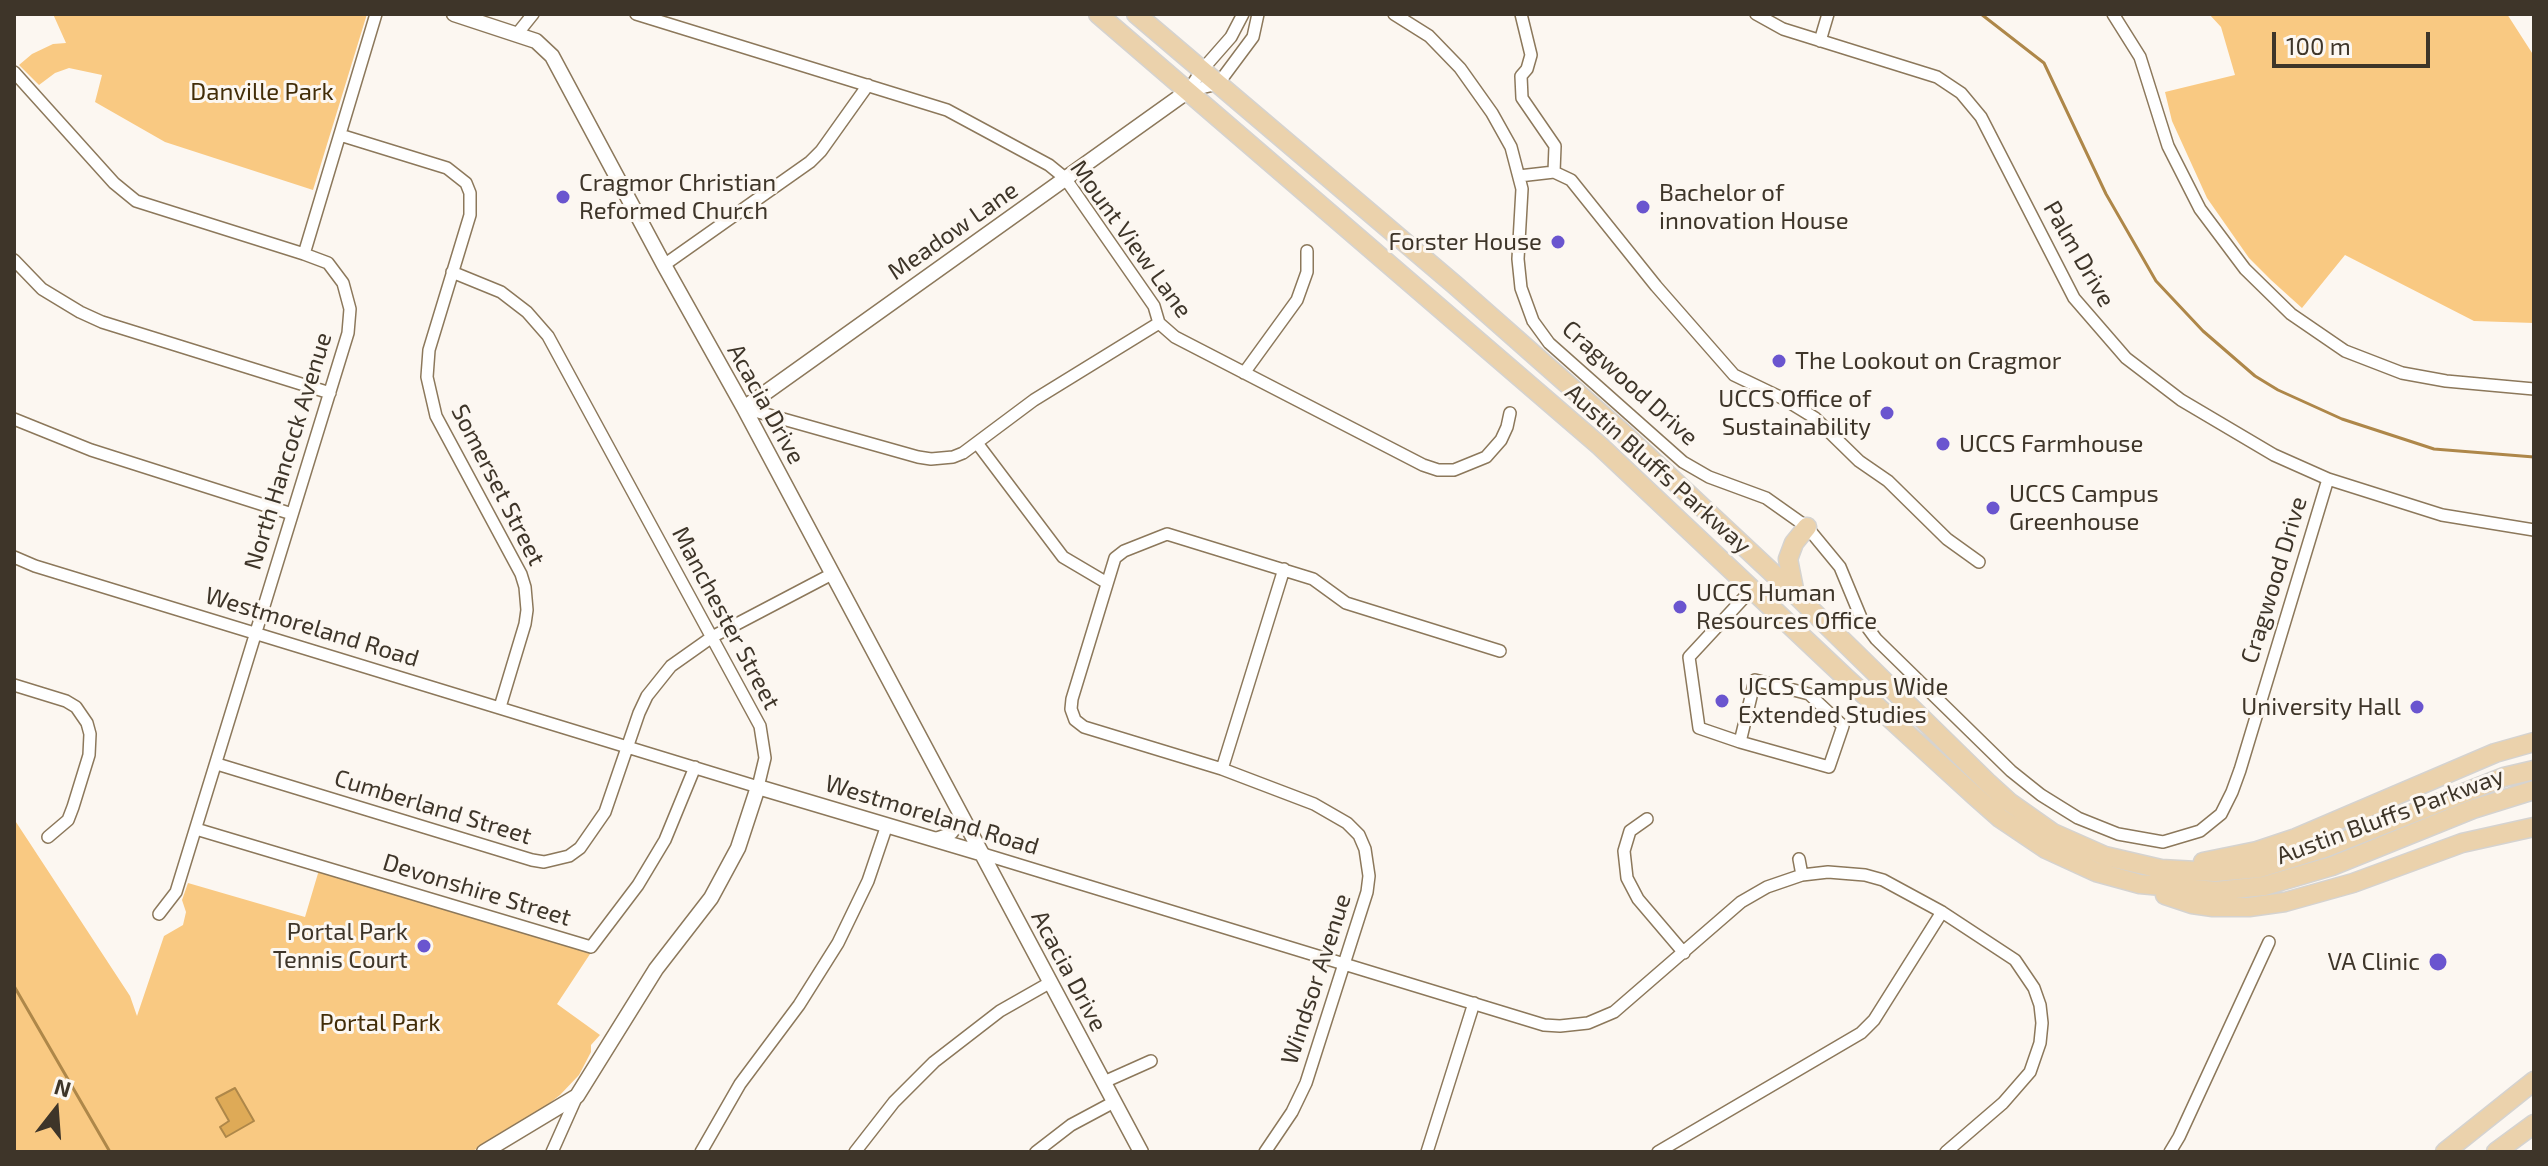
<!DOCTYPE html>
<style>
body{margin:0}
#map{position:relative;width:2548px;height:1166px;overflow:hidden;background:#fcf7f1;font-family:"Exo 2",sans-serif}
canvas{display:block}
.frame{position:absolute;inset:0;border:16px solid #3e3529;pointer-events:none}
.north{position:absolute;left:16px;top:1070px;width:80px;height:80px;-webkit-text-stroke:6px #fcf7f1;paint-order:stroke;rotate:17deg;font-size:22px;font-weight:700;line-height:32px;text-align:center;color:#3e3529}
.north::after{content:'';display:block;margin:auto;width:28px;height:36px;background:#3e3529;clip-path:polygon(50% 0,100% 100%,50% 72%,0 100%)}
.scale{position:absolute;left:2272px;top:32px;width:158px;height:36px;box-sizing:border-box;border:4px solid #3e3529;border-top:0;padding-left:10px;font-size:24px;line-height:28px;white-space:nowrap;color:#3e3529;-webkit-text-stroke:6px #fcf7f1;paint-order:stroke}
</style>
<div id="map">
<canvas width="2548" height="1166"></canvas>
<div class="frame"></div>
<div class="north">N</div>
<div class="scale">100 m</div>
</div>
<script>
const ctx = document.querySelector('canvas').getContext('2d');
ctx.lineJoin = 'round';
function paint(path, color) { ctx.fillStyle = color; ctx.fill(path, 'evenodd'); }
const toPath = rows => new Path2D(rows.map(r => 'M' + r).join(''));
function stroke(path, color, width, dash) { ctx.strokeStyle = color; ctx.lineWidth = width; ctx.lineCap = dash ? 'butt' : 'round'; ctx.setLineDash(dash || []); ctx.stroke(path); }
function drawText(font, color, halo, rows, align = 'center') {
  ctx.font = font + ' "Exo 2",sans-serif'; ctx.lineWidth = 6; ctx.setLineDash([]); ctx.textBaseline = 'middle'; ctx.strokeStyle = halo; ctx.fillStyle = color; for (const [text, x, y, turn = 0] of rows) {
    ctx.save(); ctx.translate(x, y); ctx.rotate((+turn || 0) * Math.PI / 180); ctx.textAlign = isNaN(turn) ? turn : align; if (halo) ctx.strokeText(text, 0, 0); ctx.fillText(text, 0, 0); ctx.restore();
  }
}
const green = toPath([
 [53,14,367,14,313,190,165,142,95,102,102,75,69,68,55,73,39,85,19,65,32,54,53,44,66,43],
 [2209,14,2507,14,2534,56,2534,323,2474,321,2345,255,2302,308,2271,280,2249,258,2207,198,2172,121,2165,92,2235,75,2221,27],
 [14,819,130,996,137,1016,164,936,183,925,186,912,182,900,188,883,305,917,319,870,592,951,557,1004,600,1035,591,1045,591,1052,579,1075,560,1095,533,1116,471,1152,14,1152]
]);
const water = toPath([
 [235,1088,254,1121,226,1137,220,1127,229,1121,216,1098,235,1088]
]);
const stream = toPath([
 [1981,14,2044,63,2106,194,2156,281,2203,331,2255,376,2278,390,2342,419,2434,449,2534,457],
 [14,986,110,1152]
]);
const minor = toPath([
 [636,14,947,110,1049,165,1065,178,1154,306,1159,323,1175,337,1423,465,1438,470,1454,470,1486,457,1501,440,1507,427,1510,413],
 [1394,14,1429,36,1460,68,1492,113,1511,147,1522,189,1518,259,1521,288,1533,321,1549,343,1683,462,1709,477,1766,498,1807,527,1840,567,1862,620,1876,639,2011,771,2041,795,2078,818,2118,834,2163,842,2200,831,2221,814,2232,792,2240,770,2328,479],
 [1521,14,1531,55,1527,69,1521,76,1522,98,1555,146,1554,172],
 [1756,14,1783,29,1937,77,1961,93,1981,117,2074,298,2126,358,2181,400,2274,455,2328,479,2442,515,2534,530],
 [2113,14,2140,57,2168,146,2200,209,2245,269,2291,314,2345,351,2402,373,2446,381,2534,389],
 [517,34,533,14],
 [1820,41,1828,14],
 [14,72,114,183,136,201,304,254],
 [1188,91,1218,84,1253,37,1258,14],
 [1188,91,1202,70,1231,37,1243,14],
 [340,135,447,168,466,183,470,193,470,215,429,350,427,377,436,416,521,574,525,587,527,610,525,624,500,707],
 [1519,176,1554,172,1571,180,1656,286,1734,375,1784,399,1815,418,1859,461,1888,481,1947,539,1979,562],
 [14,260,42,289,80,312,102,322,330,393],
 [664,265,810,162,821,151,868,85],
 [1244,373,1297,300,1307,272,1307,251],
 [744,408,918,457,931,459,953,457,963,453,1034,400,1159,323],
 [14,419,91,450,292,514],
 [977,443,1063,557,1107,583],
 [14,557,35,566,758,787,765,758,760,726,548,336,527,312,501,292,452,272],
 [14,685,66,701,76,707,87,723,90,734,89,755,73,807,68,820,48,837],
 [1740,742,1755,680,1809,694,1843,726,1829,767,1740,742,1699,728,1689,657,1753,588],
 [217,764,532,860,544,862,569,856,580,848,605,812,639,713,647,696,671,666,712,637,832,574],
 [1222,769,1284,569],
 [1647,819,1630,831,1624,851,1627,878,1638,899,1684,953],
 [196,829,591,947,638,885,665,840,695,767],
 [934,839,952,833,958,825,960,811],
 [980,853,1544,1025,1560,1026,1588,1023,1614,1012,1741,902,1767,887,1802,875,1828,872,1865,875,1883,880,1942,912,2015,960,2034,988,2040,1005,2042,1023,2040,1043,2030,1072,2003,1103,1946,1152],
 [1799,859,1802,875],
 [159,914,176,892,348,333,350,309,343,283,328,263,304,254,376,14],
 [1104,1082,1151,1061],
 [552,1152,577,1096],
 [701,1152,740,1084,799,1005,838,943,868,881,887,825],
 [855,1152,894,1102,934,1062,1000,1011,1051,982],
 [1036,1152,1071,1125,1114,1102],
 [1265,1152,1292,1112,1306,1083,1367,892,1369,876,1365,849,1359,835,1347,823,1314,804,1222,769,1084,727,1075,720,1071,709,1072,699,1115,558,1124,551,1167,534,1313,579,1346,603,1500,651],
 [1427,1152,1474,1003],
 [1658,1152,1861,1033,1874,1020,1942,912],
 [2170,1152,2179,1137,2269,942]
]);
const tertiary = toPath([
 [454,14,536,41,552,56,664,265,744,408,1141,1152],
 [744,408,1188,91],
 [484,1152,577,1096,656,969,711,898,738,848,758,787,980,853]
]);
const primary = toPath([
 [1098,14,1600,446,1846,678,1975,796,2000,818,2046,849,2096,872,2140,884,2216,891,2264,886,2332,866,2473,809,2534,790],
 [1136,14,1455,285,1624,434,1795,594,1987,782,2009,802,2053,833,2105,856,2161,869,2215,872,2260,868,2325,848,2504,777,2534,770],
 [1795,594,1788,559,1794,543,1807,527],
 [2203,862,2257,851,2296,838,2495,753,2534,742],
 [2165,895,2192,904,2213,907,2249,907,2285,902,2353,883,2462,843,2534,827],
 [2445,1152,2534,1081],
 [2496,1152,2534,1124]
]);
const markers = [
 [563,197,8,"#6a55cf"],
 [1643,207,8,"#6a55cf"],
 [1558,242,8,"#6a55cf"],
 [1779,361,8,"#6a55cf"],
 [1887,413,8,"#6a55cf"],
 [1943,444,8,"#6a55cf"],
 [1993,508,8,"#6a55cf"],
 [1680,607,8,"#6a55cf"],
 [1722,701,8,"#6a55cf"],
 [2417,707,8,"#6a55cf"],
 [424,946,8,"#6a55cf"],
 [2438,962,10,"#6a55cf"]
];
const parkNames = [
 ["Danville Park",262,92],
 ["Portal Park",380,1023]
];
const poiNames = [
 ["Cragmor Christian",579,183],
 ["Reformed Church",579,211],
 ["Bachelor of",1659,193],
 ["innovation House",1659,221],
 ["Forster House",1542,242,"right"],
 ["The Lookout on Cragmor",1795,361],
 ["UCCS Office of",1871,399,"right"],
 ["Sustainability",1871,427,"right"],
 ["UCCS Farmhouse",1959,444],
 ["UCCS Campus",2009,494],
 ["Greenhouse",2009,522],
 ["UCCS Human",1696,593],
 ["Resources Office",1696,621],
 ["UCCS Campus Wide",1738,687],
 ["Extended Studies",1738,715],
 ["University Hall",2401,707,"right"],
 ["Portal Park",408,932,"right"],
 ["Tennis Court",408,960,"right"],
 ["VA Clinic",2420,962,"right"]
];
const streetNames = [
 ["Meadow Lane",953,231,-35],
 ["Mount View Lane",1131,239,54],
 ["Palm Drive",2079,254,60],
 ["Cragwood Drive",1630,383,42],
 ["Acacia Drive",766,404,61],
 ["North Hancock Avenue",288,451,-73],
 ["Austin Bluffs Parkway",1658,469,42],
 ["Somerset Street",498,485,63],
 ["Cragwood Drive",2274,580,-73],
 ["Manchester Street",726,618,62],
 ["Westmoreland Road",312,627,17],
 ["Cumberland Street",433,807,17],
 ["Westmoreland Road",932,815,17],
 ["Austin Bluffs Parkway",2390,816,-20],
 ["Devonshire Street",477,890,17],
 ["Acacia Drive",1069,971,62],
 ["Windsor Avenue",1316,979,-72]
];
paint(green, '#f9c982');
paint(water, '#deaa57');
stroke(water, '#ae8749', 2);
stroke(stream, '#ae8749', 3);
stroke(minor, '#8c785b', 14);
stroke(tertiary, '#8c785b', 17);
stroke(primary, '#d5d3d0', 21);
stroke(minor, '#fff', 11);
stroke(tertiary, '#fff', 14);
stroke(primary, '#ebd2ac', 18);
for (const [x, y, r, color] of markers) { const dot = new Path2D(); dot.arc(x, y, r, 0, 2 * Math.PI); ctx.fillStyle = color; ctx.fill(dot); stroke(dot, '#fcf7f1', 3); }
drawText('24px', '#422d08', '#fcf7f1', parkNames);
drawText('24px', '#3e3529', '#fcf7f1', poiNames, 'left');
drawText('24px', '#3e3529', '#fcf7f1', streetNames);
</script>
